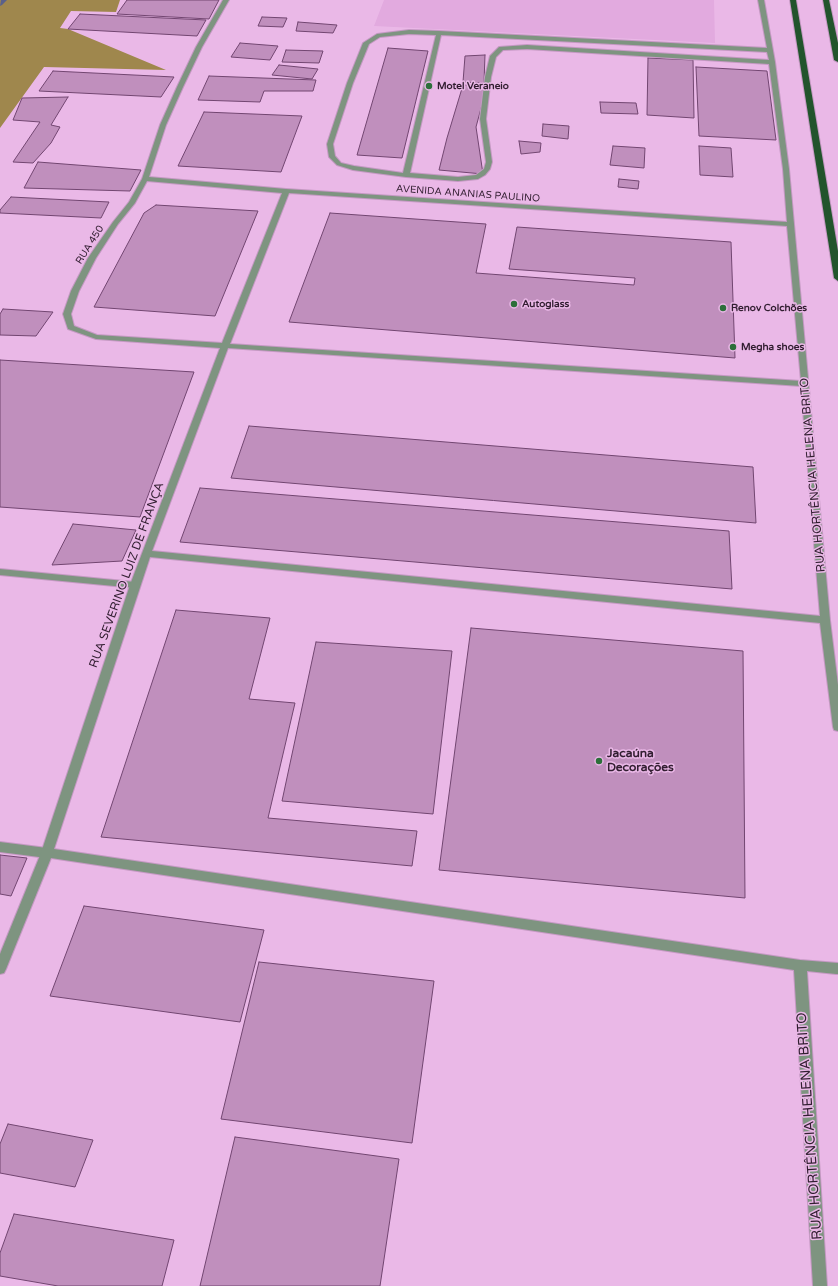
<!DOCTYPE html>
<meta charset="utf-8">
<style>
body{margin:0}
canvas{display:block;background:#eab8e7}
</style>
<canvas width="838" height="1286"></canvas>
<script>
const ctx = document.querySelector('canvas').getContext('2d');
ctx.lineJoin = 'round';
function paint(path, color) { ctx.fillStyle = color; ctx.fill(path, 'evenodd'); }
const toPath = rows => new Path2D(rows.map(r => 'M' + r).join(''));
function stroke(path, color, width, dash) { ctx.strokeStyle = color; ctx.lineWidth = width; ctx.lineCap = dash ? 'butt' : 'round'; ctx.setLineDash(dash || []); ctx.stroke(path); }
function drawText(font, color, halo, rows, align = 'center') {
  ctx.font = font + ' "Varela Round",sans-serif'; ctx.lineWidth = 3; ctx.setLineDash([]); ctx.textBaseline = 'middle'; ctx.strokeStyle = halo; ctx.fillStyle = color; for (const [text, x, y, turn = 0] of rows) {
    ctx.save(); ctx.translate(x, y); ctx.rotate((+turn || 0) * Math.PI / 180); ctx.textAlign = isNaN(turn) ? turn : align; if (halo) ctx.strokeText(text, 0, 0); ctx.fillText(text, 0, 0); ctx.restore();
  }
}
const built = toPath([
 [384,0,714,0,715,43,374,26]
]);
const forest = toPath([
 [0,0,120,0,116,12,71,11,60,28,68,29,166,70,44,67,0,128]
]);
const stream = toPath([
 [7,0,2,5,0,6,1,0,7,0]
]);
const building = toPath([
 [127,0,219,0,209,19,117,14,127,0],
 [80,14,206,20,197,36,68,29,80,14],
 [262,17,287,18,283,27,258,26,262,17],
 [298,22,337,25,333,33,296,31,298,22],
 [240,43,278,46,270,60,231,57,240,43],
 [388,48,428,51,402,158,357,155,388,48],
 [286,50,323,51,319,63,282,62,286,50],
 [485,55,484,83,463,82,465,56,485,55],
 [648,58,693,60,694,118,647,115,648,58],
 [279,65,318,69,312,79,272,75,279,65],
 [696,67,767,71,776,140,699,136,696,67],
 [53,71,174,77,161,97,39,91,53,71],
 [209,76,316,80,313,91,264,91,260,102,198,100,209,76],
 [463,85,487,86,476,127,483,174,439,170,447,138,463,85],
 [68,97,51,125,60,127,51,143,33,163,13,162,40,122,13,120,22,98,68,97],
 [600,102,636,103,638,114,601,113,600,102],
 [204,112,302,116,281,172,178,166,204,112],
 [543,124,569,126,568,139,542,136,543,124],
 [519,141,541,143,540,152,521,154,519,141],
 [613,146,645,148,644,168,610,165,613,146],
 [699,146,731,148,733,177,700,175,699,146],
 [38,162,141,170,130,191,24,188,38,162],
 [619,179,639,181,638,189,618,187,619,179],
 [11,197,109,202,101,218,0,213,0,210,11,197],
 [156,205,258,211,215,316,94,307,144,213,156,205],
 [330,213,486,224,476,273,634,285,635,278,509,269,517,227,731,242,735,358,289,322,330,213],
 [3,309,53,312,36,336,0,335,0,314,3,309],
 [0,360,194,372,140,517,0,507,0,360],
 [249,426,753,467,756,523,231,478,249,426],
 [200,488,729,531,732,589,180,542,200,488],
 [73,524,136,530,122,561,52,565,73,524],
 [176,610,270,618,249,699,295,703,268,818,417,831,412,866,101,837,176,610],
 [471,628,743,651,745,898,439,870,471,628],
 [316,642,452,651,433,814,282,801,316,642],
 [0,855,27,858,11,896,0,894,0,855],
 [84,906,264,930,240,1022,50,996,84,906],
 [259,962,434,981,412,1143,221,1119,259,962],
 [8,1124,93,1140,75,1187,0,1173,0,1144,8,1124],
 [235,1137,399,1159,380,1286,200,1286,235,1137],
 [14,1214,174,1240,162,1286,58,1286,0,1276,0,1253,14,1214]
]);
const lane = toPath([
 [0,569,135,582,140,585,135,588,0,575,0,569],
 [0,842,47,848,51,850,53,853,51,856,47,858,0,852,0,842]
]);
const street = toPath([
 [223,0,229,0,202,47,183,87,166,125,149,177,286,189,787,222,783,169,769,64,527,49,503,50,496,57,491,77,486,119,492,162,490,169,485,175,478,179,458,181,406,177,353,170,337,165,329,157,327,144,347,83,363,43,377,34,409,30,439,31,767,48,758,0,764,0,775,62,789,169,830,620,838,685,838,731,834,730,833,727,820,623,150,557,54,849,800,960,838,963,838,974,836,974,807,971,827,1286,813,1286,794,970,51,858,6,969,4,973,0,974,0,954,41,853,130,585,220,348,96,339,68,329,63,314,71,291,88,258,113,222,129,202,142,179,160,125,177,87,196,47,223,0],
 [409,34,436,35,403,173,354,166,341,163,335,156,333,144,353,83,369,44,380,37,409,34],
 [441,35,767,52,769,60,527,45,499,47,490,56,485,77,480,119,486,162,484,169,476,175,458,177,410,173,441,35],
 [147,181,282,193,222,343,97,335,74,326,71,314,79,291,96,258,118,224,135,203,147,181],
 [289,193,787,226,801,381,230,344,289,193],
 [228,348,801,386,820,616,152,551,228,348]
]);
const highway = toPath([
 [790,0,796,0,838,251,838,281,834,278,790,0],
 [823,0,829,0,838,43,838,62,834,60,823,0]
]);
const markers = [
 [429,86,4,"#2c6f3a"],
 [514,304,4,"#2c6f3a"],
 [723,308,4,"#2c6f3a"],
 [733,347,4,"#2c6f3a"],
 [599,761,4,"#2c6f3a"]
];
const farPoinames = [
 ["Motel Veraneio",437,86],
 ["Autoglass",522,304],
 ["Renov Colchões",731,308],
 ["Megha shoes",741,347]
];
const farStreetnames = [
 ["AVENIDA ANANIAS PAULINO",468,194,4],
 ["RUA 450",90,245,-58]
];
const streetNames = [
 ["RUA HORTÊNCIA HELENA BRITO",813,475,-95],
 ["RUA SEVERINO LUIZ DE FRANÇA",127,575,-70]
];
const poiNames = [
 ["Jacaúna",607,754],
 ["Decorações",607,768]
];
const nearStreetnames = [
 ["RUA HORTÊNCIA HELENA BRITO",810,1126,-94]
];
paint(built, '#e2aadf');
paint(forest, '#9f874d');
paint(stream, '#59608b');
paint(building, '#c08fbd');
stroke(building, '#724671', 1);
stroke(lane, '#c599c3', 2);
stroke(street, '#c599c3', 2);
stroke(highway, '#c599c3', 2);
paint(lane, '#7e9480');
paint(street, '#7e9480');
paint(highway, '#22542c');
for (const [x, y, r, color] of markers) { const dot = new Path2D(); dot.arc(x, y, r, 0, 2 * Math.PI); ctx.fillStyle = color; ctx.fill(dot); stroke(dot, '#eab8e7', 1.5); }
drawText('bold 10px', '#321e31', '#eab8e7', farPoinames, 'left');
drawText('10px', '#321e31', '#eab8e7', farStreetnames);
drawText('12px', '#321e31', '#eab8e7', streetNames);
drawText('bold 12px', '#321e31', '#eab8e7', poiNames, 'left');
drawText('14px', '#321e31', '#eab8e7', nearStreetnames);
</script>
